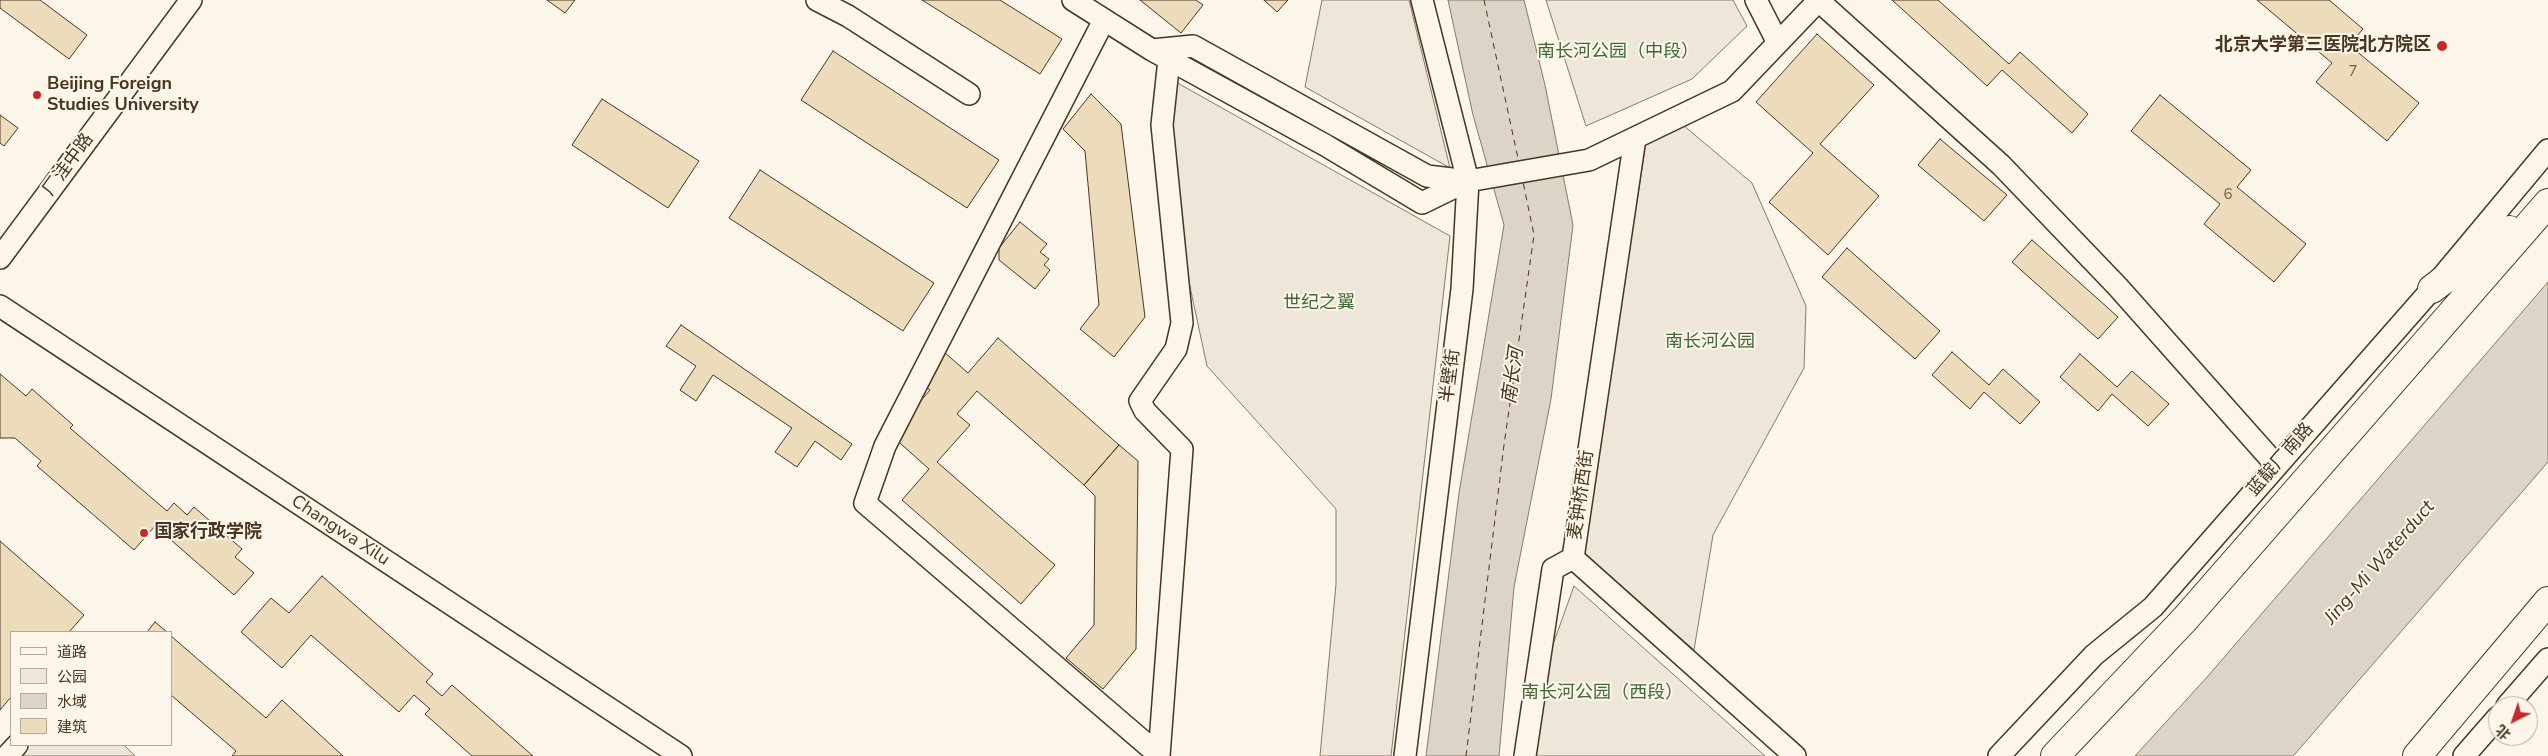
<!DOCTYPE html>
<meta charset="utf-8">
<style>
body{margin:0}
#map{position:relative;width:2548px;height:756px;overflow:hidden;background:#fbf6e9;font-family:"Nunito Sans","Noto Sans SC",sans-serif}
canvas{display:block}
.legend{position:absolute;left:10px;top:631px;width:162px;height:115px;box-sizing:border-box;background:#fbf6e9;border:1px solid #b4a999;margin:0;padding:6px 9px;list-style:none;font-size:15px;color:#4a3520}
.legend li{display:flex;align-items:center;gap:10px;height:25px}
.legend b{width:25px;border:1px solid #b4a999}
.north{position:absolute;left:2488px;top:696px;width:50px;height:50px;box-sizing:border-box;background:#fbf6e9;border:1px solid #b4a999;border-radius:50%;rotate:221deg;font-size:14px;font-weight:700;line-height:20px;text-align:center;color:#4a3520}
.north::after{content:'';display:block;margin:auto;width:18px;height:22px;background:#c62828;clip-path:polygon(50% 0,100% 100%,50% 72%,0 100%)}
</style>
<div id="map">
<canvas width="2548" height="756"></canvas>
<ul class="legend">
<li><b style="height:6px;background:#fbf6e9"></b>道路</li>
<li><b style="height:14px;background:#ede6d9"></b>公园</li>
<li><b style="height:14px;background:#dcd4c6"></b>水域</li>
<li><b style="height:14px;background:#ecdcbc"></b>建筑</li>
</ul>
<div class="north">北</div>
</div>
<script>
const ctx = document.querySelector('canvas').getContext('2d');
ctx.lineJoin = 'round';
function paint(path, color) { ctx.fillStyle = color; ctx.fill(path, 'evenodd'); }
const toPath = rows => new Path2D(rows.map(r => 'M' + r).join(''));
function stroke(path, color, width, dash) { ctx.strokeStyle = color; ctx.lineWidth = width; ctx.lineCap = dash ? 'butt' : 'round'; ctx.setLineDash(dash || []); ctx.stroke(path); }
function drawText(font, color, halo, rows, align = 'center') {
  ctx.font = font + ' "Nunito Sans","Noto Sans SC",sans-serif'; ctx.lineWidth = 4; ctx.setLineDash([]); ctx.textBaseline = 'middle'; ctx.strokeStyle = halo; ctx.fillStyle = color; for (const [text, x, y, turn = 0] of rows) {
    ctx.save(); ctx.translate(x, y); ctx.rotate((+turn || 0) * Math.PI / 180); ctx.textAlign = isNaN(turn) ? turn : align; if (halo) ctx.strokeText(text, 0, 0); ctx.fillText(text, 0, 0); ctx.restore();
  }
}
const green = toPath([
 [1322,0,1409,0,1450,168,1305,87,1322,0],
 [1546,0,1733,0,1747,26,1692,79,1586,126,1546,0],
 [1174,81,1450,236,1391,756,1320,756,1336,584,1336,509,1207,366,1154,119,1174,81],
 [1683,125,1752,183,1806,306,1804,368,1713,535,1694,650,1583,552,1646,142,1683,125],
 [1574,586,1765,756,1521,756,1523,728,1574,586],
 [23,745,124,745,135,756,14,756,23,745]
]);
const water = toPath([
 [1448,0,1524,0,1545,85,1573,225,1551,399,1514,587,1499,756,1426,756,1459,493,1504,225,1473,115,1448,0],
 [2548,282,2548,462,2295,754,2293,756,2135,756,2208,676,2548,282]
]);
const ferry = toPath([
 [1484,0,1519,163],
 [1466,756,1504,445,1534,235,1523,182]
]);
const building = toPath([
 [0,0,40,0,87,35,69,59,0,8,0,0],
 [547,0,575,0,565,13,547,0],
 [922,0,1000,0,1062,39,1040,74,922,0],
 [1140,0,1196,0,1203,5,1181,33,1140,0],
 [1264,0,1288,0,1277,12,1264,0],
 [1892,0,1938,0,2009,64,2020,52,2088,114,2072,133,2002,70,1987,86,1892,0],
 [2257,0,2329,0,2363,29,2349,45,2419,103,2387,141,2316,82,2332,63,2257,0],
 [1817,34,1874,85,1820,144,1879,196,1828,255,1769,202,1813,153,1756,102,1817,34],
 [833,51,999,160,967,208,801,100,833,51],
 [1091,94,1121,124,1145,317,1114,357,1080,329,1099,305,1085,151,1063,129,1091,94],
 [2160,95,2251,170,2237,187,2306,244,2274,282,2204,224,2220,204,2131,131,2160,95],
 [602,99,699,161,668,208,572,145,602,99],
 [0,115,18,128,4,146,0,143,0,115],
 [1940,139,2007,195,1984,221,1918,165,1940,139],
 [760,170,934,283,903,331,729,218,760,170],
 [1020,222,1047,244,1040,252,1049,259,1044,265,1050,270,1035,289,999,260,999,248,1020,222],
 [2032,240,2118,317,2098,339,2012,262,2032,240],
 [1847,248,1940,331,1915,359,1822,277,1847,248],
 [681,325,852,444,841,460,815,441,797,467,775,452,792,428,713,375,696,401,680,390,696,366,666,346,681,325],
 [998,338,1119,445,1084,485,977,391,957,414,970,425,937,462,1055,565,1021,604,902,500,929,469,891,435,930,390,919,381,944,352,968,373,998,338],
 [1952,352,1989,385,2003,369,2040,402,2020,424,1984,392,1970,409,1932,375,1952,352],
 [2080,354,2117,387,2132,371,2169,404,2148,426,2112,394,2098,411,2060,377,2080,354],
 [0,374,26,396,32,389,73,425,70,428,167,511,174,503,187,515,194,507,242,549,235,557,254,573,234,595,155,526,134,550,37,466,41,461,15,438,0,438,0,374],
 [1119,445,1138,461,1136,649,1103,689,1066,658,1094,625,1095,496,1084,485,1119,445],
 [0,541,84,615,69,632,11,632,11,697,0,710,0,541],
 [322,576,433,674,426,682,442,696,452,685,533,756,472,756,425,714,430,709,414,695,399,712,311,635,282,668,241,632,271,598,289,613,322,576],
 [155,622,167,632,147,632,155,622],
 [171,636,266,718,282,700,343,756,232,756,236,751,171,695,171,636]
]);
const minor = toPath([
 [817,0,848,16,969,94],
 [1073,0,1152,50,1325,145,1422,203,1467,181],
 [1756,0,1778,43],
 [1819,1,2001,165,2118,287,2277,466],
 [1104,20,885,446,865,503,1159,755],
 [1152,50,1193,46,1427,176,1468,181,1589,160,1732,91,1819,0],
 [1635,138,1573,558,1795,756],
 [0,258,191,0],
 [0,306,681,756],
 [2507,706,2548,659],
 [7,756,17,745],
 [1159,756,1182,449,1145,411,1140,401,1176,349,1182,323,1162,125,1169,59],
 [1405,756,1462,289,1468,181,1422,0],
 [1525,756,1553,569,1573,558],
 [1999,756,2094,655,2153,607,2432,289,2548,150],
 [2464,756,2498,717]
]);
const highway = toPath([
 [2432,289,2509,230],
 [2055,756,2185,619,2548,203],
 [2417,756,2548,601]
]);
const markers = [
 [2442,46,6,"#c62828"],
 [37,95,5,"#c62828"],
 [144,533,5,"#c62828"]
];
const numberNames = [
 ["7",2353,72],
 ["6",2228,195]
];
const poiNames = [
 ["北京大学第三医院北方院区",2431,46,"right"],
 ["Beijing Foreign",47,85],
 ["Studies University",47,106],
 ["国家行政学院",154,533]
];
const parkNames = [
 ["南长河公园（中段）",1618,53],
 ["世纪之翼",1319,304],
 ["南长河公园",1710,343],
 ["南长河公园（西段）",1602,694]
];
const streetNames = [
 ["厂洼中路",69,165,-54],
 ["半壁街",1451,376,-83],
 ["蓝靛厂南路",2281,460,-49],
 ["麦钟桥西街",1582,495,-82],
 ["Changwa Xilu",340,531,33]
];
const waterNames = [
 ["南长河",1514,376,-82],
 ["Jing-Mi Waterduct",2380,563,-49]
];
paint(green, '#ede6d9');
stroke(green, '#887966', 1);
paint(water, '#dcd4c6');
stroke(water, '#887966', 1);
stroke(ferry, '#4a3520', 1, [6, 5]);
paint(building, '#ecdcbc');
stroke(building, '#4a3520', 1);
stroke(minor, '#4a3520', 24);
stroke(highway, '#4a3520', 30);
stroke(minor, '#fbf6e9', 21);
stroke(highway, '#fbf6e9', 28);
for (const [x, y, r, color] of markers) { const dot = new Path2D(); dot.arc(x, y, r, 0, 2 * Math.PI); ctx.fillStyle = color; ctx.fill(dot); stroke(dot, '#fbf6e9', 2); }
drawText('15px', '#725f47', null, numberNames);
drawText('bold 18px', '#4a3520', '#fbf6e9', poiNames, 'left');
drawText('18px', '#436837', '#fbf6e9', parkNames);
drawText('18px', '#4a3520', '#fbf6e9', streetNames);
drawText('italic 19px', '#4a3520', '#fbf6e9', waterNames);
</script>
